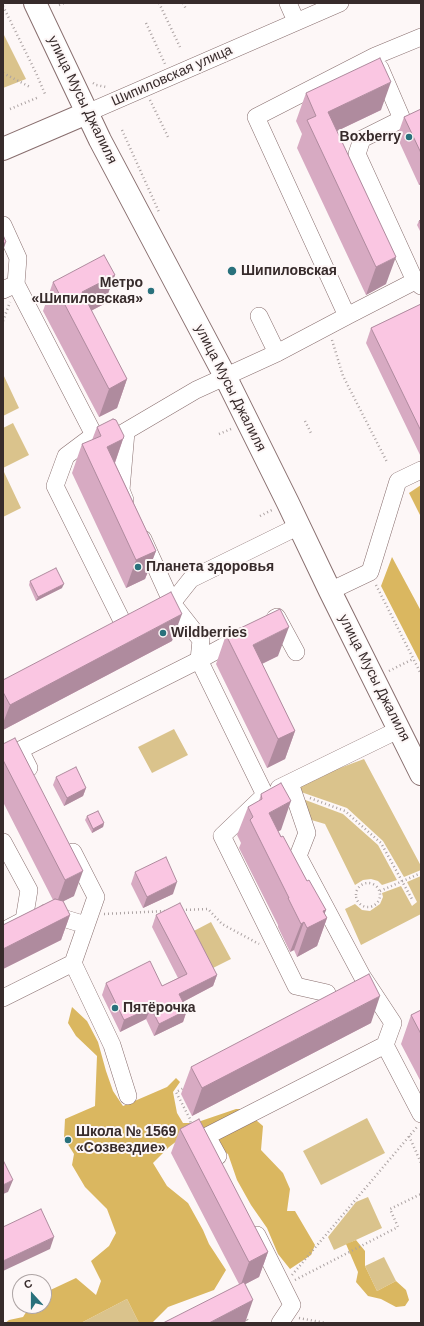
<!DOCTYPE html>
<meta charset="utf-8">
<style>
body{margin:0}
#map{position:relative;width:424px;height:1326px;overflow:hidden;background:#fdf7f7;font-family:Arial,sans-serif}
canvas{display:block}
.frame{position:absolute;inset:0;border:4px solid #372b2b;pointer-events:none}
.north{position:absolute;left:12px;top:1274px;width:40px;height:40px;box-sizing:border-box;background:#fdf7f7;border:1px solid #aea5a5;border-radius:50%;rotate:339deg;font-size:11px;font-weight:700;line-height:16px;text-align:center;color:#372b2b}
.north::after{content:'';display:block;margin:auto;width:14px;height:18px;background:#29717c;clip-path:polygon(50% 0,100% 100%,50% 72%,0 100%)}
</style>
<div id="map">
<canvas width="424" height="1326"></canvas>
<div class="frame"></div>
<div class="north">С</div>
</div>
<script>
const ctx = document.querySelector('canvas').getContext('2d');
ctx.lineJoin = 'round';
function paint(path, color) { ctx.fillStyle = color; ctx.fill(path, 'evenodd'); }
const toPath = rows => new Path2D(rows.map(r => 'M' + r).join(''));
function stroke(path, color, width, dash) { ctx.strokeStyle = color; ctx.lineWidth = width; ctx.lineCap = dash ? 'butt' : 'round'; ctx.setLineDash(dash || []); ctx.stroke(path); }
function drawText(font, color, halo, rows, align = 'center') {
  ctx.font = font + ' Arial,sans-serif'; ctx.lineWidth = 4; ctx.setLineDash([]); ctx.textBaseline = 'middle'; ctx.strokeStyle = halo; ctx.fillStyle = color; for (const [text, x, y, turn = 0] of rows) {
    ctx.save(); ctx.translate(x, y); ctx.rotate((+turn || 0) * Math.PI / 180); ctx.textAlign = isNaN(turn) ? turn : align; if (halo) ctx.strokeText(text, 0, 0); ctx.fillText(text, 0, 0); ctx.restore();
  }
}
const green = toPath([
 [3,33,26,79,3,88],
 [3,374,19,408,3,416],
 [13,423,29,455,3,468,3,428],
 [4,472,21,508,3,517,3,473],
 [174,729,188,755,152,773,138,747],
 [364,759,421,866,421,870,404,877,383,841,347,808,301,792,297,784],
 [300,798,343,814,378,845,397,880,382,885,378,881,371,879,363,880,355,885,325,824,308,819],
 [421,876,421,914,361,945,345,909,355,904,362,910,370,911,380,904,383,897,382,893,401,886,412,906,417,902,407,882],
 [211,922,231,959,209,970,190,933],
 [367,1118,385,1153,321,1185,303,1151],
 [368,1197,382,1228,334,1250,328,1237,356,1202],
 [384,1257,396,1281,377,1291,365,1266],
 [127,1299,139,1323,81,1323]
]);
const forest = toPath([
 [421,485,421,517,409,493],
 [392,557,421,611,421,664,381,586],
 [72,1007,87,1021,98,1042,106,1071,113,1091,123,1106,167,1087,176,1078,180,1082,173,1092,177,1113,183,1123,195,1123,236,1109,243,1109,263,1126,261,1150,283,1173,290,1189,287,1211,295,1211,315,1245,311,1255,290,1269,278,1254,267,1228,251,1205,237,1180,228,1154,202,1137,186,1134,169,1147,153,1163,167,1186,188,1203,203,1230,209,1244,226,1270,214,1290,168,1307,152,1323,139,1323,127,1299,81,1323,5,1323,9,1320,23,1317,30,1306,44,1306,44,1293,76,1278,96,1295,101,1281,91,1261,109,1246,116,1233,107,1209,85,1187,72,1165,74,1154,64,1138,65,1119,95,1106,97,1056,76,1036,68,1023],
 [356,1240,365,1251,365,1266,377,1291,396,1281,406,1290,409,1300,405,1306,396,1307,381,1299,368,1296,356,1282,358,1272,346,1244]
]);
const path = toPath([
 [159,3,180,47],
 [183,3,186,9],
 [59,5,64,3],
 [3,6,36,73,45,94],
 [146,23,165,64],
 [3,73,30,87],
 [93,83,96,85,106,87],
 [150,100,169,139],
 [10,109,39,97],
 [122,130,159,212],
 [3,321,10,302],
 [332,340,343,376,387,462],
 [305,421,312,435],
 [219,434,231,429],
 [260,516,272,510],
 [376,585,421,674],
 [389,671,413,659],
 [310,798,345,811,381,843,413,901],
 '356 895a12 12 0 1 1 24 0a12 12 0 1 1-24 0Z',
 [380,891,421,873],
 [182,910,208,909,222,924,259,944],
 [104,914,167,911],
 [186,1087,176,1092,190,1119,191,1126],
 [409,1136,421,1163],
 [292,1275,417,1127],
 [295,1280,398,1227,390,1209,421,1194],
 [245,1316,249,1323],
 [299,1318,326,1323]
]);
const minor = toPath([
 [288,3,296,21],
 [380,68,402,119,362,139,357,154,415,281,421,286],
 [87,113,340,3],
 [3,225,18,258,16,284,94,435,111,440,196,390,277,353,347,316],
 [415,281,347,316,256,117,375,56,421,37],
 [3,290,16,284],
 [259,316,277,353],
 [94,435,66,456,55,486,125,627],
 [125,500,121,490,126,432],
 [143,539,172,603,201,640,199,660,265,795,222,836,296,986,327,993],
 [330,591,370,572,398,481,421,470],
 [164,607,172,603,191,579,299,526],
 [275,618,277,617,296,652],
 [29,768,20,750,199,660,243,636],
 [279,788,400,729],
 [3,842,29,890,24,920,3,931],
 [73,852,96,897,73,963,112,1045,128,1096],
 [46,913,86,925],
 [3,998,73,963],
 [385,1045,421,1114],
 [218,1156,207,1136,385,1045,393,1023,362,976,298,856,307,833,290,783],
 [257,1235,292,1305,280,1323]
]);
const major = toPath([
 [35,3,100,140,225,376,288,503,330,591,421,774],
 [3,149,87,113]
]);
const wall = toPath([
 [306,93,381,110,337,131,386,284,366,295,297,148,302,134,296,121],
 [421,109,421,184,419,185,397,137,404,117],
 [421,219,421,233,417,225,419,221],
 [115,275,104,304,91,311,127,379,117,408,99,417,43,311,53,282],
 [421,304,421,457,366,343,371,328],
 [97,427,123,439,115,463,156,551,145,579,126,588,72,473,82,444,92,440],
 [30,581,62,588,36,601,29,585],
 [226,635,278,656,262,664,295,731,285,759,267,768,216,664],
 [172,641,3,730,3,680],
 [3,744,74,896,63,901,70,915,61,940,3,969,3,925,53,900,3,802],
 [56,777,86,788,83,796,64,806,53,785],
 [261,794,281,830,278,831,307,881,326,910,324,913,327,918,317,946,297,957,294,950,290,952,278,927,278,925,239,848,241,843,237,835,248,807,259,801],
 [87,816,104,823,103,827,92,833,85,820],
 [135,872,173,894,143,908,131,884],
 [156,915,217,975,213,986,183,1002,187,1010,183,1022,154,1036,146,1019,120,1032,102,995,106,983,162,986,178,978,152,927],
 [421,1010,421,1082,401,1044,411,1015],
 [371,1023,192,1116,181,1094,191,1067],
 [180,1129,268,1252,259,1277,245,1284,239,1284,171,1153]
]);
const shadedWall = toPath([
 [391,82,381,110,318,140,328,112],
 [421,179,421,184,419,185],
 [6,242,3,251,3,244],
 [396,257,386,284,366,295,376,267],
 [115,275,104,304,73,320,82,292],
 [127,379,117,408,99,417,109,389],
 [123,439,113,468,107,447],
 [156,551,145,579,126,588,136,560],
 [64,584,62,588,36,601,38,597],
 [182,614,172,641,3,730,3,723,10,705],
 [289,627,278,656,245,672,253,645],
 [295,731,285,759,267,768,278,739],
 [86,788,83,796,64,806,67,798],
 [291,801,281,830,260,841,269,813],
 [104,823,103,827,92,833,93,829],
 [83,871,74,896,56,905,65,880],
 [177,882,173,894,143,908,147,897],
 [326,910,322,921,327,918,317,946,297,957,307,928,323,911],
 [70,915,61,940,3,969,3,949],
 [304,922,294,950,290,952,301,924],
 [217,975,213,986,175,1006,179,994],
 [380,996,371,1023,192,1116,202,1088],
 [151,1008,146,1019,120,1032,124,1020],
 [187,1010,183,1022,154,1036,159,1024],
 [13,1180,8,1192,3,1194,3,1185],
 [54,1237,50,1249,3,1271,3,1261],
 [268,1252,259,1277,240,1287,249,1262],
 [253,1300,245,1323,209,1323]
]);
const building = toPath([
 [380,58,391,82,328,112,396,257,376,267,307,120,316,116,306,93,380,58],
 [421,109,421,153,404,117,421,109],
 [421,219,421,225,419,221,421,219],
 [3,235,6,242,3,244,3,235],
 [104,255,115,275,82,292,127,379,109,389,53,282,104,255],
 [421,304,421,431,371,328,421,304],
 [113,419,116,420,124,436,123,439,107,447,156,551,136,560,82,444,101,436,97,427,113,419],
 [56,568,64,584,38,597,30,581,56,568],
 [171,592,182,614,10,705,3,692,3,680,171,592],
 [280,609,289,627,253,645,295,731,278,739,226,635,280,609],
 [15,738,83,871,65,880,3,760,3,744,15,738],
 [76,767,86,788,67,798,56,777,76,767],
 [281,783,291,801,269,813,281,837,283,836,307,881,309,880,326,910,323,911,327,918,307,928,304,922,301,924,288,898,289,898,250,820,253,817,248,807,262,799,261,794,281,783],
 [98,811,104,823,93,829,87,816,98,811],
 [166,857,177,882,147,897,135,872,166,857],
 [55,899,63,901,70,915,3,949,3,925,55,899],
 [180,903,217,975,179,994,187,1010,159,1024,151,1008,124,1020,106,983,150,961,162,986,187,974,156,915,180,903],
 [369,974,380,996,202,1088,191,1067,369,974],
 [421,1010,421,1034,411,1015,421,1010],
 [199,1119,268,1252,249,1262,180,1129,199,1119],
 [3,1160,13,1180,3,1185,3,1160],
 [41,1209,54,1237,3,1261,3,1227,41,1209],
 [244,1282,253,1300,209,1323,163,1323,244,1282]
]);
const markers = [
 [409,137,4,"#29717c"],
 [232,271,5,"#29717c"],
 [151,291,4,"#29717c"],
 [138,567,4,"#29717c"],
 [163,633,4,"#29717c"],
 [115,1008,4,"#29717c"],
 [68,1140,4,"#29717c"]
];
const streetNames = [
 ["Шипиловская улица",172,76,-24],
 ["улица Мусы Джалиля",82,100,64],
 ["улица Мусы Джалиля",230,388,63],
 ["улица Мусы Джалиля",374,678,63]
];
const poiNames = [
 ["Boxberry",401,137,"right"],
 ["Шипиловская",241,271],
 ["Метро",143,283,"right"],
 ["«Шипиловская»",143,299,"right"],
 ["Планета здоровья",146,567],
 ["Wildberries",171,633],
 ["Пятёрочка",123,1008],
 ["Школа № 1569",76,1132],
 ["«Созвездие»",76,1148]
];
paint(green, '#dac38c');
paint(forest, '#dab760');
stroke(minor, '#886e6e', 18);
stroke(major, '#886e6e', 24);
stroke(path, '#aba2a2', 2.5, [1, 3]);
stroke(minor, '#fff', 17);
stroke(major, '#fff', 22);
paint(wall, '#d7aac2');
paint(shadedWall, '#af8b9e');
paint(building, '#fac6e2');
stroke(building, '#af8b9e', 1);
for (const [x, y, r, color] of markers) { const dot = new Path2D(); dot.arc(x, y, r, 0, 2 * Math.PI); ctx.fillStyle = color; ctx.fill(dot); stroke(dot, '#fdf7f7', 1.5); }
drawText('14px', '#372b2b', '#fdf7f7', streetNames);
drawText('bold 14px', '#372b2b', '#fdf7f7', poiNames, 'left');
</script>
